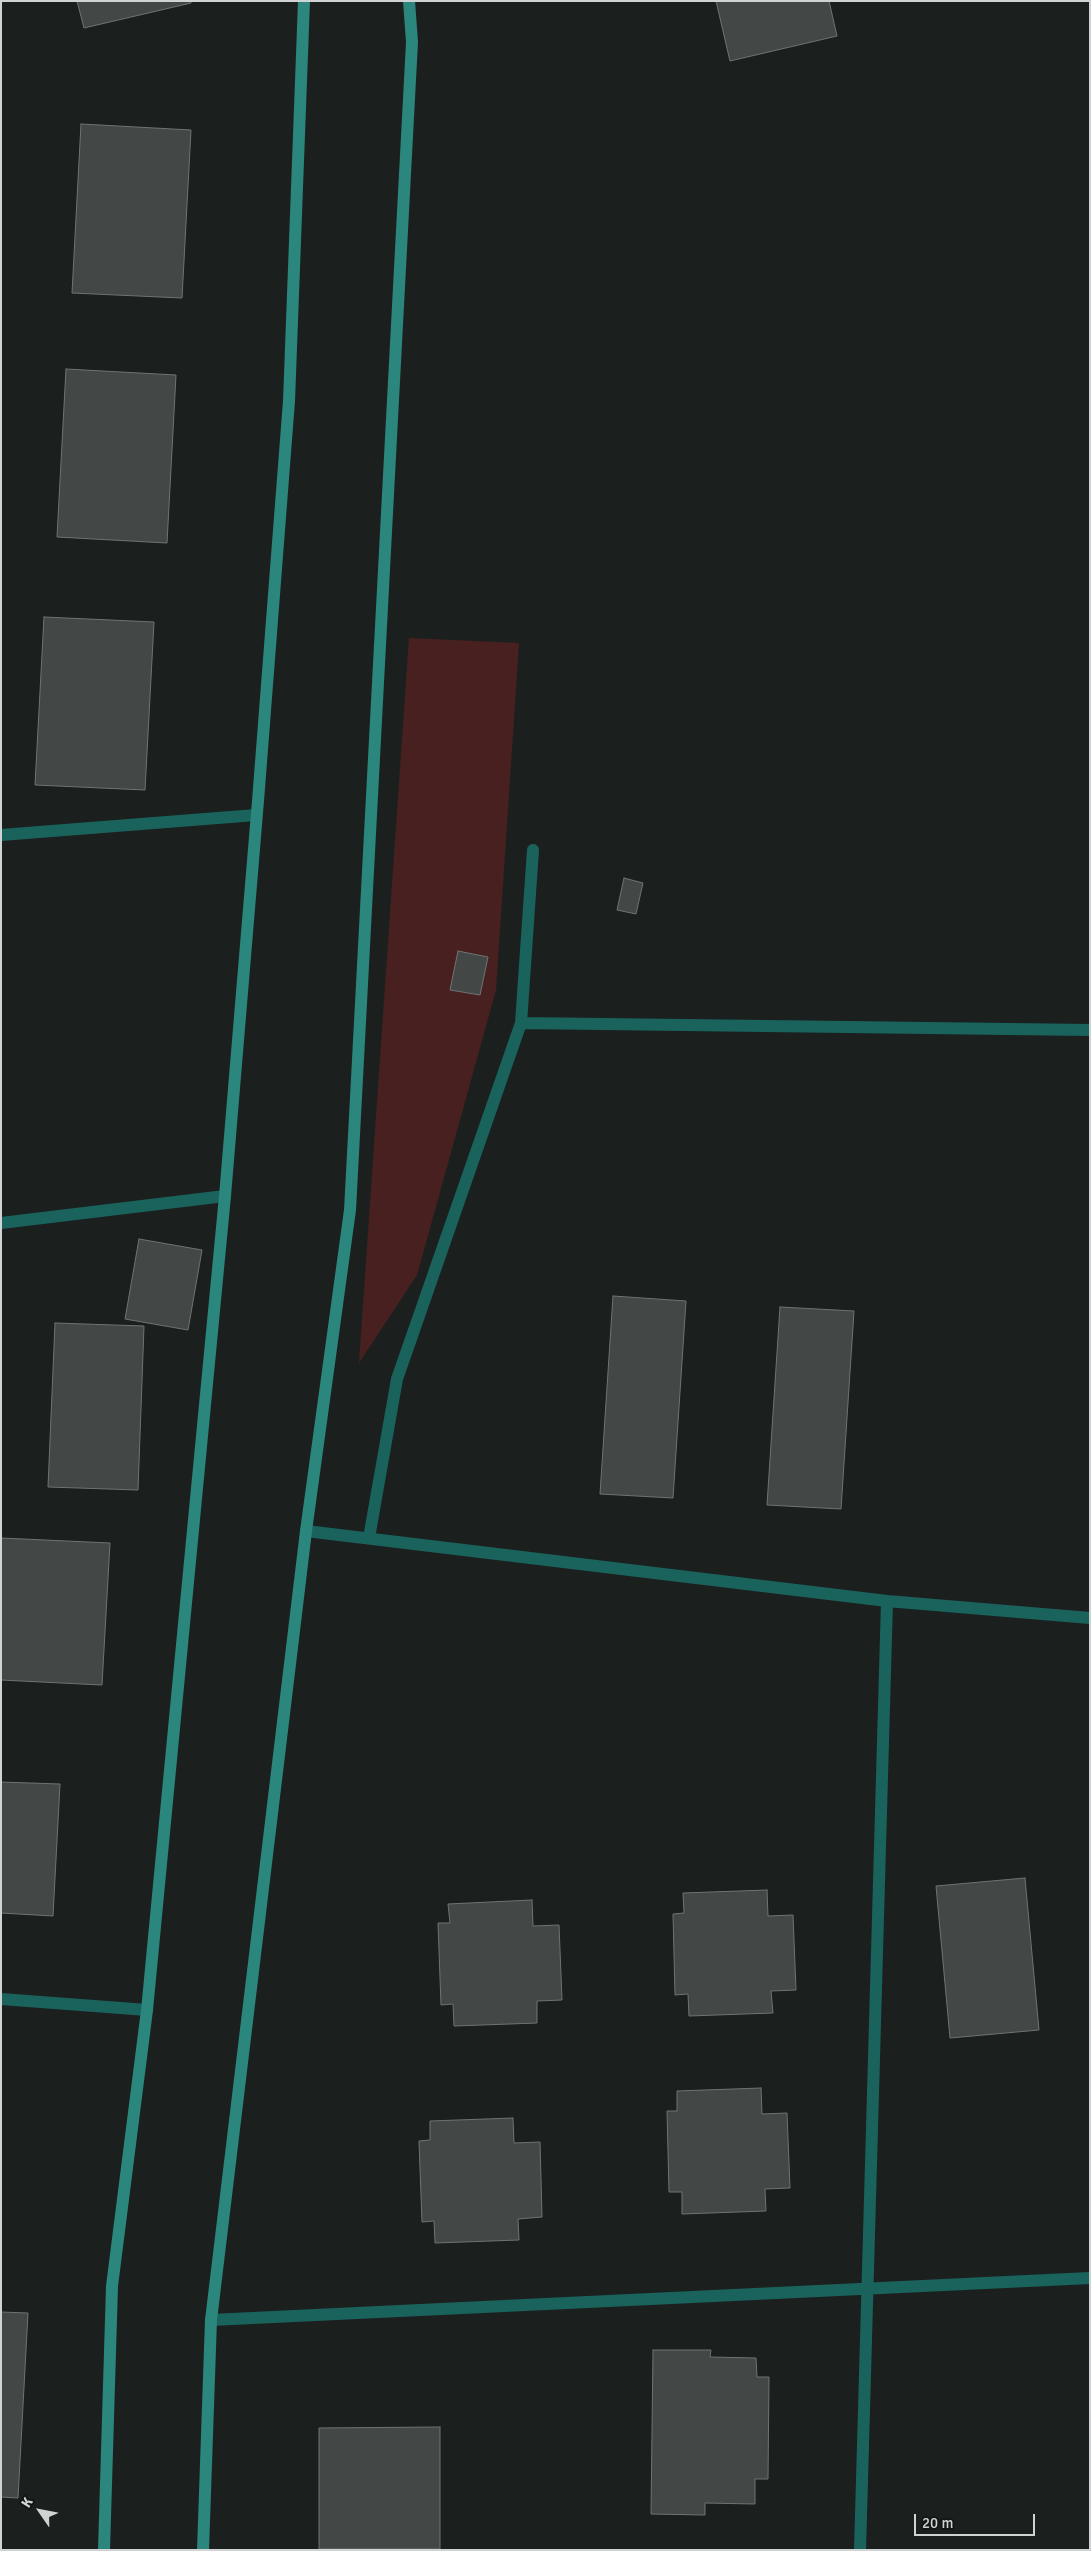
<!DOCTYPE html>
<style>
body{margin:0}
#map{position:relative;width:1091px;height:2551px;overflow:hidden;background:#1b201f;font-family:Signika,sans-serif}
canvas{display:block}
.frame{position:absolute;inset:0;border:2px solid #d0d3d3;pointer-events:none}
.north{position:absolute;left:15px;top:2486px;width:50px;height:50px;-webkit-text-stroke:4px #121716;paint-order:stroke;rotate:303deg;font-size:14px;font-weight:700;line-height:20px;text-align:center;color:#d0d3d3}
.north::after{content:'';display:block;margin:auto;width:18px;height:22px;background:#d0d3d3;clip-path:polygon(50% 0,100% 100%,50% 72%,0 100%)}
.scale{position:absolute;left:914px;top:2514px;width:121px;height:22px;box-sizing:border-box;border:2px solid #d0d3d3;border-top:0;padding-left:6px;font-size:15px;line-height:18px;white-space:nowrap;color:#d0d3d3;-webkit-text-stroke:4px #121716;paint-order:stroke}
</style>
<div id="map">
<canvas width="1091" height="2551"></canvas>
<div class="frame"></div>
<div class="north">K</div>
<div class="scale">20 m</div>
</div>
<script>
const ctx = document.querySelector('canvas').getContext('2d');
ctx.lineJoin = 'round';
function paint(path, color) { ctx.fillStyle = color; ctx.fill(path, 'evenodd'); }
const toPath = rows => new Path2D(rows.map(r => 'M' + r).join(''));
function stroke(path, color, width, dash) { ctx.strokeStyle = color; ctx.lineWidth = width; ctx.lineCap = dash ? 'butt' : 'round'; ctx.setLineDash(dash || []); ctx.stroke(path); }
const green = toPath([
 [409,638,519,643,496,990,417,1275,359,1363]
]);
const building = toPath([
 [77,1,191,1,191,3,84,28,77,1],
 [716,1,829,1,837,36,730,61,716,1],
 [81,124,191,130,182,298,72,293,81,124],
 [66,369,176,375,167,543,57,537,66,369],
 [44,617,154,622,145,790,35,785,44,617],
 [624,878,643,883,636,914,617,910,624,878],
 [458,951,488,957,480,995,450,990,458,951],
 [139,1239,202,1250,188,1330,125,1319,139,1239],
 [613,1296,686,1301,673,1498,600,1494,613,1296],
 [780,1307,854,1311,841,1509,767,1505,780,1307],
 [55,1323,144,1326,138,1490,48,1487,55,1323],
 [1,1538,110,1543,102,1685,1,1680,1,1538],
 [1,1782,60,1784,53,1916,1,1913,1,1782],
 [1025,1878,1039,2030,950,2038,936,1886,1025,1878],
 [767,1890,768,1916,793,1915,796,1990,771,1991,773,2013,689,2016,688,1994,675,1995,673,1914,684,1913,683,1893,767,1890],
 [532,1900,533,1926,559,1925,562,2000,537,2001,537,2023,454,2026,453,2004,441,2005,438,1923,450,1923,448,1904,532,1900],
 [761,2088,762,2114,787,2113,790,2188,765,2189,766,2211,682,2214,682,2192,669,2192,667,2111,677,2111,677,2091,761,2088],
 [513,2118,514,2143,540,2142,542,2217,518,2219,519,2240,435,2243,434,2221,422,2222,419,2141,430,2140,430,2121,513,2118],
 [1,2312,28,2313,18,2498,1,2497,1,2312],
 [653,2350,711,2350,710,2357,756,2358,757,2377,769,2377,768,2479,755,2479,755,2504,705,2503,705,2515,651,2514,653,2350],
 [440,2427,440,2549,319,2549,319,2428,440,2427]
]);
const street = toPath([
 [1,835,256,815],
 [521,1023,1090,1030],
 [1,1223,225,1196],
 [306,1531,887,1601,1090,1618],
 [369,1538,397,1379,521,1023,533,850],
 [1,1999,147,2010],
 [211,2320,1090,2278],
 [860,2550,887,1601]
]);
const secondary = toPath([
 [104,2550,112,2286,147,2010,225,1196,258,801,289,401,304,1],
 [203,2550,211,2320,306,1531,350,1210,412,42,409,1]
]);
paint(green, '#48201f');
paint(building, '#434847');
stroke(building, '#6e7473', 1);
stroke(street, '#1a635d', 12);
stroke(secondary, '#2b867e', 12);
</script>
